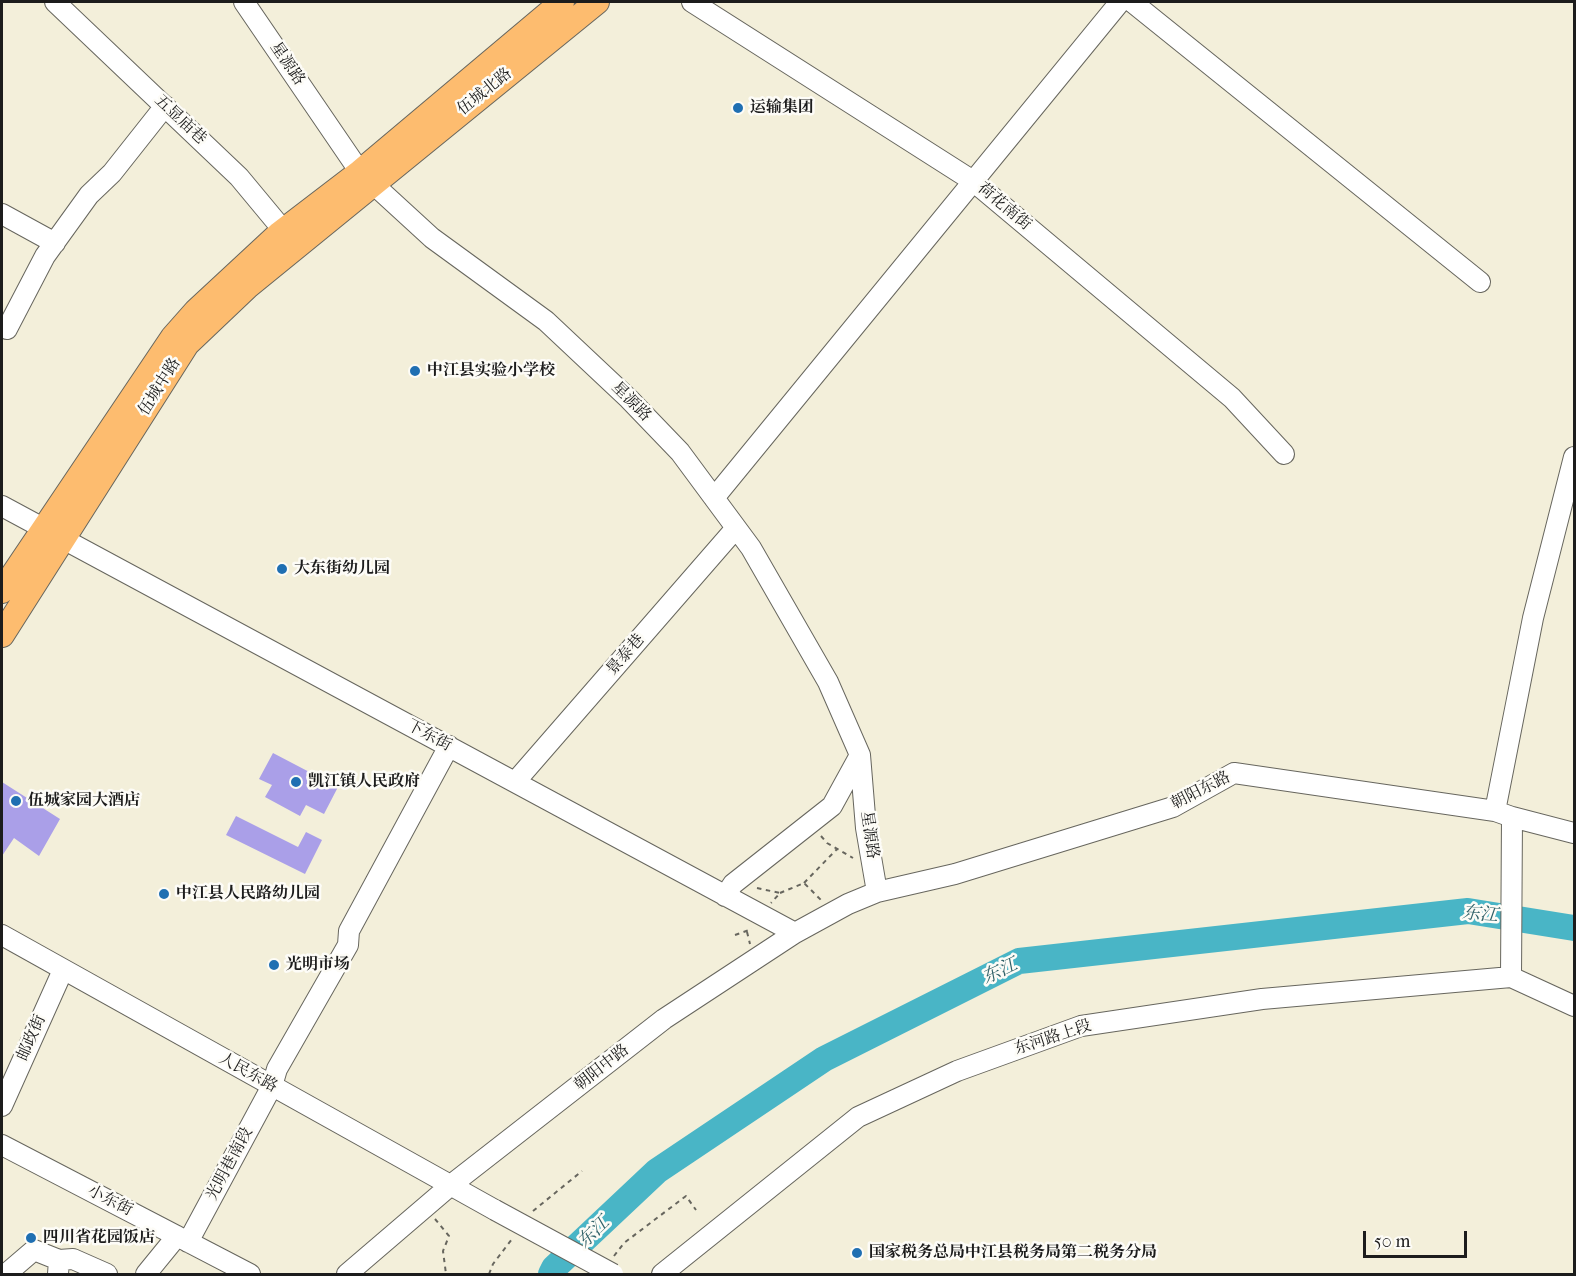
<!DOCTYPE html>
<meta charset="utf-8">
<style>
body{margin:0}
#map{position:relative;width:1576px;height:1276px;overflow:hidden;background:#f3efda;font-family:"IM FELL French Canon",serif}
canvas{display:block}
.frame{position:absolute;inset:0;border:3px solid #1c1c1c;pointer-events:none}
.scale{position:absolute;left:1363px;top:1231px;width:104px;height:27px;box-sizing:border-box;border:3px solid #1c1c1c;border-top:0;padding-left:8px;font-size:18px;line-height:21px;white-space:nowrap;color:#1c1c1c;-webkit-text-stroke:4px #fdfcf7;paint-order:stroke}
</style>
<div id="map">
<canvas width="1576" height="1276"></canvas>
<div class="frame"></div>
<div class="scale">50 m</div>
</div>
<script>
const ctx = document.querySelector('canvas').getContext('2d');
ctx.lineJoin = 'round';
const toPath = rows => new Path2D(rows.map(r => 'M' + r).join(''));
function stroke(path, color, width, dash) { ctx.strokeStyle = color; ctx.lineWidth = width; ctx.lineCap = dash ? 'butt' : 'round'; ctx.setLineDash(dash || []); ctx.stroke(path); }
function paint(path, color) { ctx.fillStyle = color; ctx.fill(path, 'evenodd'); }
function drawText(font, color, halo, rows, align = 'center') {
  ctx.font = font + ' "IM FELL French Canon","Noto Serif SC",serif'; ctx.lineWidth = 5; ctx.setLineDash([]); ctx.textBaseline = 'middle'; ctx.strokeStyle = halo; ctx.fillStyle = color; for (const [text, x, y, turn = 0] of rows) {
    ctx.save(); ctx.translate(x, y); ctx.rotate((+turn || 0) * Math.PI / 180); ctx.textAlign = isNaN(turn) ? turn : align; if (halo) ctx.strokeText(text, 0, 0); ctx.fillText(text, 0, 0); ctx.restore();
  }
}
const river = toPath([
 [551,1274,554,1268,657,1171,824,1059,1019,961,1468,911,1574,928]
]);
const building = toPath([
 [273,753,338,787,324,814,306,805,300,816,265,797,272,785,259,779],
 [2,782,60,819,39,856,14,838,2,856],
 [236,816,298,847,306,832,322,840,305,874,226,835]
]);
const path = toPath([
 [821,836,827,843,853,858],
 [804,883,837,849],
 [757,888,780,893,771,903],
 [780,893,804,883,822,901],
 [747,932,750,944],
 [735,935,752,929],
 [533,1211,582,1171],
 [435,1219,449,1236,443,1251,446,1274],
 [614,1256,624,1243,686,1196,696,1210],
 [489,1274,493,1264,512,1239]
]);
const minor = toPath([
 [55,2,239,177,293,242],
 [244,2,360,172,432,238,546,321,629,399,680,452,751,548,828,682,860,755,866,828,877,892],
 [692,2,973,181,1232,398,1284,454],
 [1132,2,1480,282],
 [2,214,55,243],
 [2,326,7,329,45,256,89,195,112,173,165,106],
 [714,498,1120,2],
 [2,506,795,933],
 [515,782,736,528],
 [1495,811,1533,618,1574,457],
 [1512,817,1574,833],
 [725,896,733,884,832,806,860,755],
 [2,935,495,1210],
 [2,1106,63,970],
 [2,1145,250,1274],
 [188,1242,272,1086,277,1069,348,945,349,931,449,746],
 [6,1274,34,1250,59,1260],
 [58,1274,59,1260,73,1259,107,1274],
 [146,1274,177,1236],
 [347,1274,451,1185,664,1019,795,933,848,904,877,892,955,874,1173,807,1234,773,1495,811,1512,817,1511,977,1574,1006],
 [662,1274,858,1117,957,1071,1081,1026,1262,999,1511,977]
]);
const major = toPath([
 [2,591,173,337,196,311,279,234,360,172,562,2],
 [2,635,187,344,247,287,597,2]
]);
const minorBridge = toPath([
 [495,1210,613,1274]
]);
const markers = [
 [738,108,6,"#1f6fb2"],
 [415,371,6,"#1f6fb2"],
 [282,569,6,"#1f6fb2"],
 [296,782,6,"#1f6fb2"],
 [16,801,6,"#1f6fb2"],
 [164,894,6,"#1f6fb2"],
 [274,965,6,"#1f6fb2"],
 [31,1238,6,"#1f6fb2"],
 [857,1253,6,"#1f6fb2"]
];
const streetNames = [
 ["星源路",287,64,56],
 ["伍城北路",485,92,-39],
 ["五显庙巷",180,120,43],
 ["荷花南街",1004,207,40],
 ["伍城中路",160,387,-58],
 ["星源路",631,402,45],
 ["景泰巷",626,655,-49],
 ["下东街",429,736,28],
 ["朝阳东路",1201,791,-27],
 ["星源路",869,835,82],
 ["邮政街",32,1038,-66],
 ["东河路上段",1053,1038,-18],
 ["朝阳中路",602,1068,-38],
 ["人民东路",248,1073,29],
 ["光明巷南段",230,1164,-62],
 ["小东街",110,1201,27]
];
const poiNames = [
 ["运输集团",750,108],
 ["中江县实验小学校",427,371],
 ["大东街幼儿园",294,569],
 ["凯江镇人民政府",308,782],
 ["伍城家园大酒店",28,801],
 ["中江县人民路幼儿园",176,894],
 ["光明市场",286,965],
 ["四川省花园饭店",43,1238],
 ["国家税务总局中江县税务局第二税务分局",869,1253]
];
const waterNames = [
 ["东江",1480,915,5],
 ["东江",1000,972,-25],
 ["东江",594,1233,-44]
];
stroke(river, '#49b5c6', 26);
paint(building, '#aa9fe8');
stroke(minor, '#67665e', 22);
stroke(major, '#67665e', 26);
stroke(path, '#67665e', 2, [4.5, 4.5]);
stroke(minor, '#fff', 20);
stroke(major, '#fdbc6f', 24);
stroke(minorBridge, '#67665e', 22, []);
stroke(minorBridge, '#fff', 20);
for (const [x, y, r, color] of markers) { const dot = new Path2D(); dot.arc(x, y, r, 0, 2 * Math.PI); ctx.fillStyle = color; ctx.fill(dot); stroke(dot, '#fdfcf7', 2); }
drawText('16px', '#1c1c1c', '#fdfcf7', streetNames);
drawText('bold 16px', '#1c1c1c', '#fdfcf7', poiNames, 'left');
drawText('italic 18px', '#306168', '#fdfcf7', waterNames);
</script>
